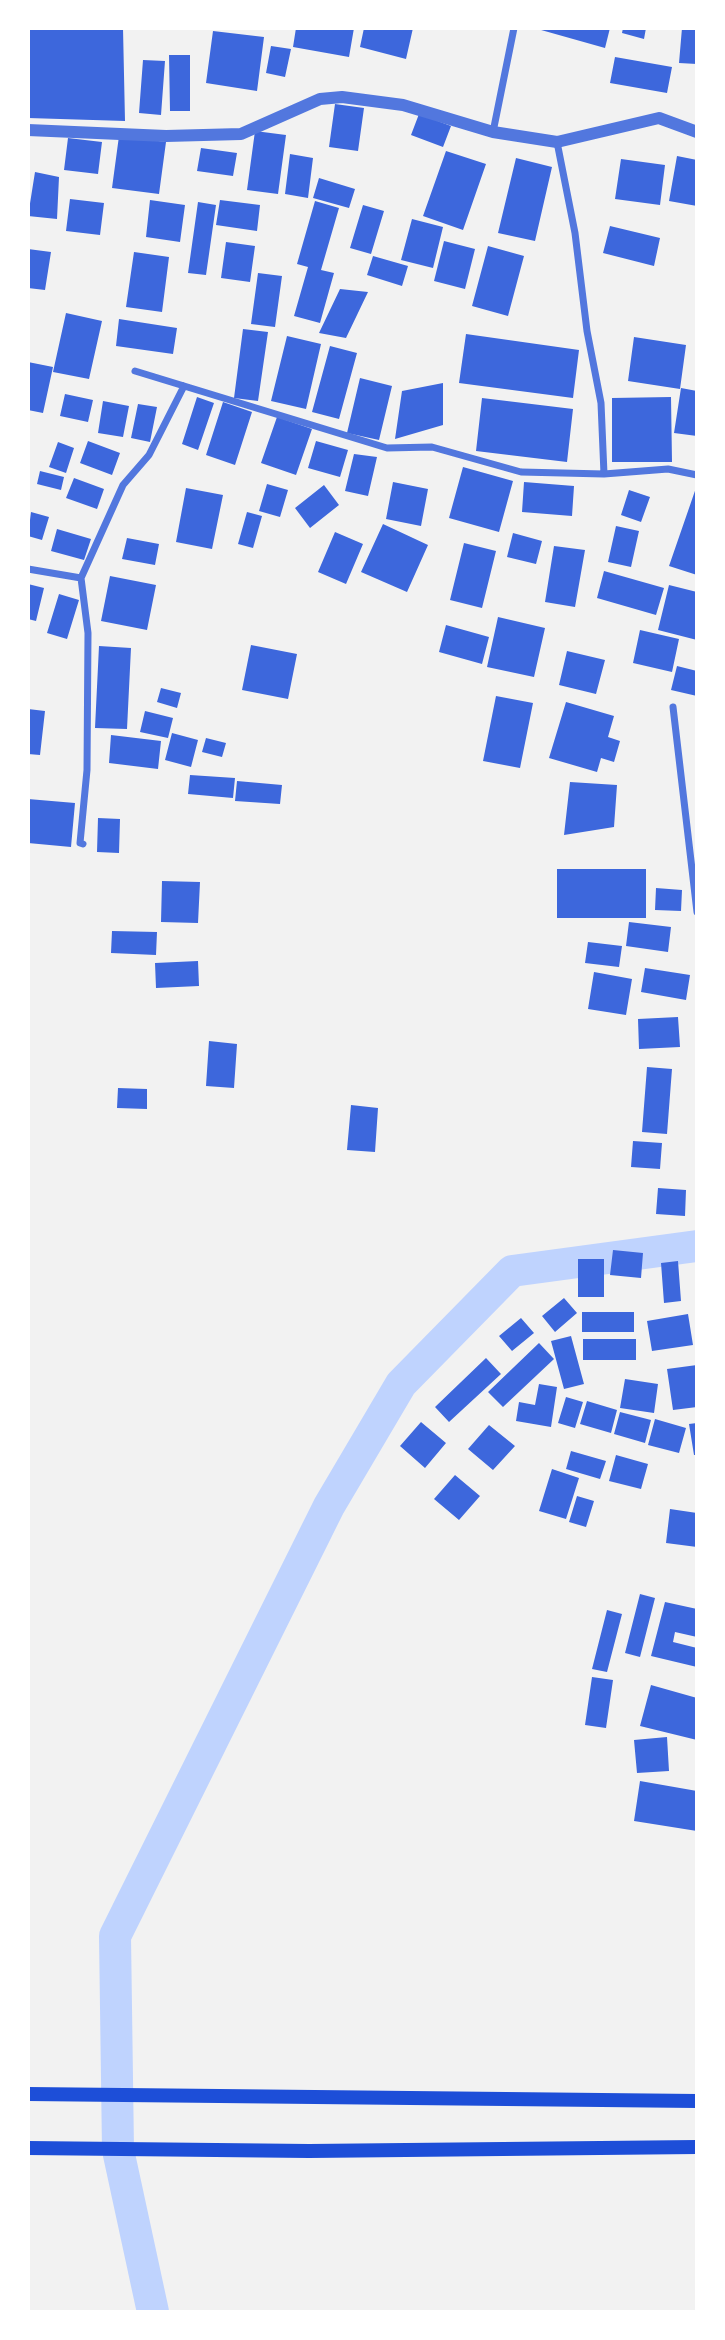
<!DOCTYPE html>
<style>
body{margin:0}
#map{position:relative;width:725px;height:2340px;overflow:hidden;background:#f2f2f2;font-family:Quicksand,sans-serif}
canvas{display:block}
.frame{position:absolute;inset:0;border:30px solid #fff;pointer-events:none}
</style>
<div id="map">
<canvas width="725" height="2340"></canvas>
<div class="frame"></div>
</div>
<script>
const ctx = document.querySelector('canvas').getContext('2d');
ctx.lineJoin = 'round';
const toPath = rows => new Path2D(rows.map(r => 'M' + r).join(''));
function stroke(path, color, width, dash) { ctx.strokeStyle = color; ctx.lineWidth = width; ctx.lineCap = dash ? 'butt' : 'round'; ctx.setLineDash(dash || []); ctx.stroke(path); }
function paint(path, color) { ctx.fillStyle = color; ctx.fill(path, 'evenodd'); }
const canal = toPath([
 [153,2312,118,2150,115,1936,329,1506,401,1384,512,1271,697,1246]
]);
const building = toPath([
 [28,28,123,28,125,121,28,118],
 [296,28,354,28,349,57,293,47],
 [364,28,413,28,406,59,360,47],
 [534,28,610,28,605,48],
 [623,28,646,28,644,39,622,33],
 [682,28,697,28,697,64,679,63],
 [213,31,264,37,257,91,206,83],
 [271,46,291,49,285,77,266,73],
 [169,55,190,55,190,111,170,111],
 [615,57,672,67,667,93,610,83],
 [143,60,165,61,161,115,139,113],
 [335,104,364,108,358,151,329,147],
 [419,114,451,126,443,147,411,135],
 [255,131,286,135,278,194,247,190],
 [119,136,166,142,159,194,112,188],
 [68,138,102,142,98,174,64,170],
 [201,148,237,153,233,176,197,171],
 [446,151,486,164,463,230,423,216],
 [290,154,313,158,308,198,285,194],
 [677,156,697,160,697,206,669,201],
 [516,158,552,167,535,241,498,233],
 [621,159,665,165,660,205,615,199],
 [35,172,59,177,57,219,28,216],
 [319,178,355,189,349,208,313,198],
 [70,199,104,203,100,235,66,231],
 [150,200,185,205,180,242,146,237],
 [220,200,260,205,257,231,216,225],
 [315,201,339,208,321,270,334,273,320,323,294,316,308,267,297,264],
 [198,202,216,205,206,275,188,273],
 [363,205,384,211,371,254,350,248],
 [412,219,443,227,433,268,401,260],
 [610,226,660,238,654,266,603,253],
 [444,241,475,249,465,289,434,281],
 [226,242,255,246,250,282,221,278],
 [488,246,524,256,508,316,472,306],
 [28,249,51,252,45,290,28,288],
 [134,252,169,257,162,312,126,307],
 [373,256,408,266,402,286,367,275],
 [258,273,282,276,275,327,251,324],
 [340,289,368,292,346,338,319,333],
 [66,313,102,321,89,379,53,372],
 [119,319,177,328,173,354,116,346],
 [243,329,268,332,258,401,234,398],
 [466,334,579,350,573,398,459,383],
 [287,336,321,344,306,409,271,401],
 [634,337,686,345,680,389,628,381],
 [330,346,357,353,339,419,312,412],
 [28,362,53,367,43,413,28,410],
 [360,378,392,386,379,440,347,433],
 [443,383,443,425,395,439,402,391],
 [681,388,697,391,697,436,674,433],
 [65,394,93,400,88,422,60,416],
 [197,397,214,403,198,450,182,444],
 [671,397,672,462,612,462,612,398],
 [482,398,573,409,567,462,476,451],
 [103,401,129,406,123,437,98,433],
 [223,402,252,412,235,465,206,455],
 [138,404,157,407,150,442,131,438],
 [277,417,312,429,296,475,261,463],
 [88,441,120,453,112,475,80,463],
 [316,441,348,450,340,477,308,468],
 [58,442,74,448,66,473,49,467],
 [354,454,377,457,368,496,345,491],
 [463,467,513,481,499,532,449,518],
 [40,471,64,477,61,490,37,484],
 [74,478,104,489,97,509,66,498],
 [393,482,428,489,421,526,386,519],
 [524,482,574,486,572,516,522,512],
 [267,484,288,490,280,517,259,511],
 [324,485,339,505,310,528,295,508],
 [697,485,697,575,669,566],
 [186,488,223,495,212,549,176,542],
 [629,490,650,497,641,522,621,515],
 [31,512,49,517,42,540,28,536],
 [247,512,262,516,253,548,238,544],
 [383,524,428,545,407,592,361,572],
 [616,526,639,531,631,567,608,562],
 [57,529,91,539,84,560,51,551],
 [335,532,363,544,346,584,318,572],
 [513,533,542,541,536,564,507,557],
 [127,538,159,544,155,565,122,559],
 [464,543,496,551,482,608,450,600],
 [554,546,585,550,575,607,545,602],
 [604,571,664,588,656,615,597,598],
 [110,576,156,585,147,630,101,621],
 [28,584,44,588,36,621,28,619],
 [669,585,697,592,697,640,658,630],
 [59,594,79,600,67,639,47,633],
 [498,617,545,628,534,677,487,667],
 [446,625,489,637,482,664,439,652],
 [640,630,679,639,672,672,633,663],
 [251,645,297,654,288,699,242,690],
 [99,646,131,648,127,729,95,728],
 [567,651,605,660,596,694,559,685],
 [677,666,697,671,697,696,671,690],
 [161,688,181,693,177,708,157,702],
 [496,696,533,703,520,768,483,761],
 [566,702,614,716,608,737,620,741,614,762,601,758,597,772,549,758],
 [28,709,45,711,40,755,28,754],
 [145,711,173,718,168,738,140,732],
 [172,733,198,740,191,767,165,760],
 [111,735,161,741,158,769,109,763],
 [206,738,226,743,222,757,202,752],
 [190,775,235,778,233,798,188,794],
 [237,781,282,785,280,804,235,801],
 [570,782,617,785,614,827,564,835],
 [28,799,75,803,71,847,28,843],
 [98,818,120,819,119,853,97,852],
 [557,869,646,869,646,918,557,918],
 [162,881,200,882,198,923,161,922],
 [656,888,682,890,681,911,655,910],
 [629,922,671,927,668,952,626,946],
 [112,931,157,932,156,955,111,953],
 [588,942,622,946,619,967,585,963],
 [198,961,199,986,156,988,155,963],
 [645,968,690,975,686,1000,641,992],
 [594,972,632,979,626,1015,588,1009],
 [678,1017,680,1047,639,1049,638,1019],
 [209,1041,237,1044,234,1088,206,1086],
 [647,1067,672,1069,667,1134,642,1132],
 [118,1088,147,1089,147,1109,117,1108],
 [351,1105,378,1108,375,1152,347,1150],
 [633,1141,662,1143,660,1169,631,1167],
 [658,1188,686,1190,685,1216,656,1214],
 [613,1250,643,1253,641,1278,610,1275],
 [578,1259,604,1259,604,1297,578,1297],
 [678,1261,681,1301,664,1303,661,1263],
 [564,1298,577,1313,555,1332,542,1316],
 [582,1312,634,1312,634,1332,582,1332],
 [688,1314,693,1345,652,1351,647,1321],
 [521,1318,534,1333,512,1351,499,1336],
 [571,1336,584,1384,564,1389,551,1341],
 [583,1339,636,1339,636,1360,583,1360],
 [539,1343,554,1359,503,1407,488,1392],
 [486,1358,501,1374,449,1422,435,1407],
 [697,1365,697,1407,673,1410,667,1369],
 [625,1379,658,1384,654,1413,620,1408],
 [539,1384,557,1387,551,1427,516,1421,519,1402,535,1405],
 [566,1397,583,1402,575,1428,558,1423],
 [587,1401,617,1410,611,1433,580,1424],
 [620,1412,651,1420,645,1443,614,1434],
 [655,1419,686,1428,679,1453,648,1445],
 [421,1422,446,1443,425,1468,400,1446],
 [697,1423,697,1455,694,1455,689,1424],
 [489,1425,515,1446,493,1470,468,1449],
 [571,1451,606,1461,600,1479,566,1469],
 [616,1455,648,1464,641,1489,609,1481],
 [552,1469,579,1478,566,1519,539,1511],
 [455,1475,480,1496,459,1520,434,1499],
 [577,1496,594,1501,586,1527,569,1522],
 [670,1509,697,1513,697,1547,666,1543],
 [640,1594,655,1598,640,1657,625,1653],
 [665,1602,697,1609,697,1637,675,1632,673,1642,697,1648,697,1667,651,1656],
 [607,1610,622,1614,607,1672,592,1669],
 [592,1677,613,1680,606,1728,585,1725],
 [651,1685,697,1698,697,1740,640,1726],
 [667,1737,669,1771,637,1773,634,1740],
 [640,1781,697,1791,697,1831,634,1821]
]);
const minor = toPath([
 [493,132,514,28],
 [557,142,575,233,587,331,601,403,604,474],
 [135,371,387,448,432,447,521,472,604,474,668,469,697,475],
 [28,569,81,578],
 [673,707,697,912],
 [83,844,80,843,87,770,88,633,81,578,123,485,149,455,184,386]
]);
const tertiary = toPath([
 [28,130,166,136,241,134,320,99,342,97,403,105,493,132,557,142,659,118,697,132]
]);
const secondary = toPath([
 [28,2094,697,2101],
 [28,2148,309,2151,697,2147]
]);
stroke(canal, '#bfd3fe', 32);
paint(building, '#3d67dc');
stroke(minor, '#5277de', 7);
stroke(tertiary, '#5277de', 12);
stroke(secondary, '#1d4ed8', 14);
</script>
